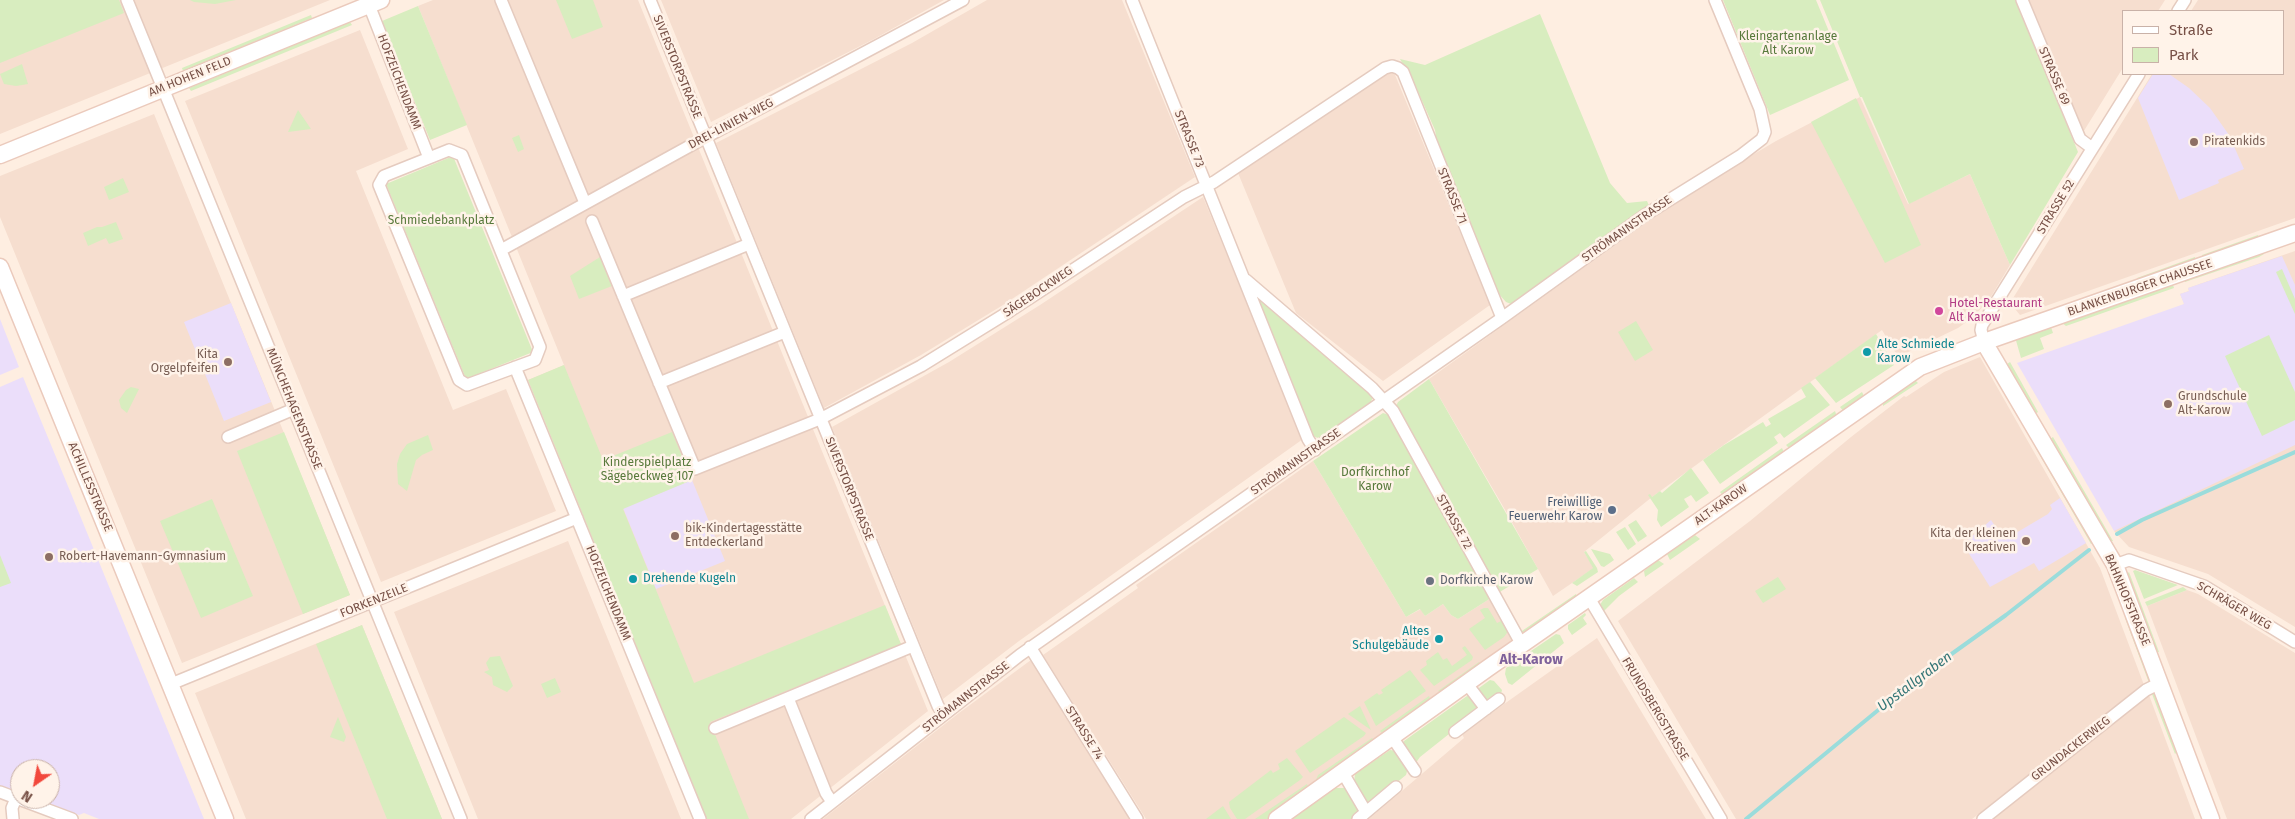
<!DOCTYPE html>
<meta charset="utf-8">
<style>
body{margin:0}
#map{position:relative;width:2295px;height:819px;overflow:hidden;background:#feeee1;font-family:"Fira Sans",sans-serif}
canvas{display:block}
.legend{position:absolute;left:2122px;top:10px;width:162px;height:65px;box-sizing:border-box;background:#fff3e9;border:1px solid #c9b2a8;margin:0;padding:6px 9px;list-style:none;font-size:15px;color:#775046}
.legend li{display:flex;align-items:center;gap:10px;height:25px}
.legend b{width:25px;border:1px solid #c9b2a8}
.north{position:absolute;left:10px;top:759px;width:50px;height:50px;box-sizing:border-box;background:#fff3e9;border:1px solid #c9b2a8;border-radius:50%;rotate:213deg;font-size:14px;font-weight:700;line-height:20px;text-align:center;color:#775046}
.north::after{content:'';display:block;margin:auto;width:18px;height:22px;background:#f2483c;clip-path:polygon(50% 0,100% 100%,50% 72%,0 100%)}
</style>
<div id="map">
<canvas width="2295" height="819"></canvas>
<ul class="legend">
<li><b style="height:6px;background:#fff"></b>Straße</li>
<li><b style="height:14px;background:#d8edbf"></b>Park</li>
</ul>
<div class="north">N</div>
</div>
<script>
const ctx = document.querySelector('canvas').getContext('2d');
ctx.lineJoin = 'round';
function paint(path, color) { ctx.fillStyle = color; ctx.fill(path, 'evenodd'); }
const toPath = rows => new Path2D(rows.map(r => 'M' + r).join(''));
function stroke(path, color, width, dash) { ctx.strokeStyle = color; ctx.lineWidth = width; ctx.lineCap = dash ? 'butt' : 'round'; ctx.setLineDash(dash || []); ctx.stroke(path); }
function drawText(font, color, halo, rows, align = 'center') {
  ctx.font = font + ' "Fira Sans",sans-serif'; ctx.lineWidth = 5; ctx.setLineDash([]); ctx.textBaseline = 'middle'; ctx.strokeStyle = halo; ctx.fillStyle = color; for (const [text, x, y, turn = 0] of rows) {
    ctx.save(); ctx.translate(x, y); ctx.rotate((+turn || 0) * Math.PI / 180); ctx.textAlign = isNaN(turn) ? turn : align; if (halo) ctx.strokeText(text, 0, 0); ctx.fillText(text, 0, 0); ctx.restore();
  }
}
const residential = toPath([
 [0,0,330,0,0,134],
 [433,0,638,0,928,711,791,819,707,819,528,380,564,365,418,6],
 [661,0,944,0,874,39,711,122],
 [987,0,1122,0,1195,177,1003,305,921,355,824,408,716,143,912,43],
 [2027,0,2165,0,2158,11,2124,11,2124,66,2082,134],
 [2198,0,2295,0,2295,218,2020,315,2010,303,2152,74,2284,74,2284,11,2191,11],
 [360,30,408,149,356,171,453,410,506,389,556,511,381,582,185,101],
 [1393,70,1490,305,1383,381,1296,313,1238,173],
 [1860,97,1908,204,1970,174,2010,265,1989,300,1972,318,1958,328,1898,357,1882,330,1652,497,1584,552,1594,568,1553,596,1504,508,1429,379,1685,195,1776,141],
 [154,114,350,595,182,663,0,217,0,176],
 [1203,197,1303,439,1019,641,943,699,832,427,949,362,1040,305],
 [2295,251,2295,627,2208,574,2129,547,2114,531,2184,303,2180,294,2189,291,2188,288],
 [1980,357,2100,568,2144,685,1972,819,1736,819,1618,621,1750,521,1851,437,1904,396,1906,397,1944,372],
 [1313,461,1406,617,1421,609,1425,616,1443,604,1451,615,1458,619,1491,598,1515,643,1271,819,1146,819,1043,655,1138,588,1136,585],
 [568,541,681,819,478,819,394,612],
 [2187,590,2198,594,2295,653,2295,819,2227,819,2147,606],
 [362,625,442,819,246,819,195,693],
 [1597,638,1706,819,1369,819,1464,738,1462,734],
 [1031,660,1131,819,823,819,959,713],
 [2149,695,2195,819,1988,819]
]);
const education = toPath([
 [2153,74,2169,74,2189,88,2210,108,2229,135,2244,169,2218,180,2219,183,2179,200,2138,98],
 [2282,256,2295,285,2295,445,2114,531,2017,363,2184,304,2180,294,2189,291,2188,288],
 [231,303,271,402,224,421,184,322],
 [0,319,19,367,0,375],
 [23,377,70,491,204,819,99,819,84,813,79,815,35,799,50,799,50,769,20,769,20,794,0,786,0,387],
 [692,480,725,561,656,589,623,508],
 [2060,498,2086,543,2039,571,2034,563,1990,587,1963,544,1991,520,2004,540,2048,514,2052,509,2050,505]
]);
const green = toPath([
 [0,0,119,0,124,13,0,63],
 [190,0,236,0,215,4,194,2],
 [556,0,593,0,603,27,572,39],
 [1723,0,1816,0,1849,80,1770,115],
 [1820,0,2016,0,2078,152,2010,265,1970,174,1909,204,1862,97,1860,97],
 [418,6,467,125,430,140,382,21],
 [1540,14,1610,183,1627,203,1647,201,1650,208,1516,303,1511,304,1506,302,1498,293,1437,143,1435,130,1415,85,1400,59,1425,65],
 [311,15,312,18,183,71,182,68],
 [350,22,352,25,191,91,189,88],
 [22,64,28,84,16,86,4,84,0,74],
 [1856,98,1921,245,1885,263,1811,122],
 [298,110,311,129,288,132],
 [519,135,524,149,518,152,512,138],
 [453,156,533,352,466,379,386,184],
 [123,178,129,192,109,200,104,187],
 [116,222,123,239,109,244,106,238,88,246,83,233,97,227,102,227],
 [2258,235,2259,239,2204,259,2202,255],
 [2263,250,2264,254,2259,257,2185,282,2184,278],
 [600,257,612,286,579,299,570,276],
 [2195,257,2196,262,2139,282,2137,278],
 [2282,269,2295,299,2295,314,2276,272],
 [2172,282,2174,288,2066,326,2062,323],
 [1260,296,1373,397,1370,404,1320,439,1311,435,1257,297],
 [1636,321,1653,350,1635,361,1618,332],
 [2051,327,2053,333,2040,338,2044,349,2021,358,2015,337],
 [1876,334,1894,365,1836,403,1815,378],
 [2269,335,2295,392,2295,420,2262,436,2225,356],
 [2010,362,2038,412,2035,414,2007,364],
 [564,365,603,460,672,432,692,480,623,509,694,683,885,605,901,644,710,722,749,819,707,819,528,380],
 [1429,379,1538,569,1498,593,1396,406,1398,402],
 [1915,380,1918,383,1883,406,1883,403],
 [1810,382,1830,405,1784,438,1780,433,1774,437,1778,443,1720,484,1703,460,1724,445,1763,422,1766,427,1771,424,1768,419,1806,397,1801,388],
 [131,387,139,389,127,413,121,408,119,400,126,390],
 [1862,392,1865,398,1844,412,1840,407],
 [1835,411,1837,417,1791,450,1786,445],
 [1383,413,1389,415,1491,598,1458,619,1451,615,1443,604,1425,616,1420,609,1406,617,1313,461],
 [284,432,350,595,303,614,237,451],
 [428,435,433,450,422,455,416,460,407,491,398,484,397,464,400,454,407,444],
 [2053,437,2113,541,2109,542,2050,439],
 [2039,445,2095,542,2091,544,2035,447],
 [1782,448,1785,455,1724,497,1720,492],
 [1691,468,1709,493,1696,502,1691,495,1684,499,1689,507,1661,527,1657,520,1658,510,1648,495,1650,494,1652,497,1660,491,1662,493],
 [212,499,253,596,201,618,160,521],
 [1636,520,1647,536,1638,542,1628,525],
 [1625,527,1636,544,1628,550,1616,532],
 [1695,535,1700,539,1670,560,1667,554],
 [1591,549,1610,554,1614,560,1604,567,1601,566],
 [1586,551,1597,568,1598,572,1577,586,1572,583,1593,568,1584,552],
 [0,555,11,583,0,587],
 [1658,560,1664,564,1645,577,1644,571],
 [2135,570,2178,585,2144,599,2133,571],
 [2129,572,2159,652,2156,653,2127,574],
 [1778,577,1786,589,1763,603,1755,591],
 [1634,578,1638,582,1619,596,1603,612,1600,605,1603,600],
 [2183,587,2187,590,2147,606,2145,602],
 [1576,594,1578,600,1526,636,1519,633],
 [1484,608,1488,608,1497,623,1503,620,1509,630,1504,637,1485,650,1469,629,1485,618,1480,610],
 [1585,613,1586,615,1583,618,1587,624,1572,635,1568,629,1568,625],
 [2128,617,2151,680,2149,683,2125,618],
 [362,625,436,804,442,819,387,819,316,644],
 [1556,634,1560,635,1564,643,1512,685,1508,683,1505,674,1506,668],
 [1465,646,1473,657,1472,660,1434,686,1420,670,1427,665,1426,661,1438,652,1443,660,1447,658,1452,666,1467,655,1462,648],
 [500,656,513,686,507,692,493,685,492,677,484,672,489,670,486,663,490,657],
 [1479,662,1482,666,1445,695,1438,691],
 [1410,670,1426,691,1376,726,1364,702,1377,693,1379,695,1383,693,1381,690],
 [555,678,561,692,547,698,541,684],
 [1490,680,1494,681,1502,690,1501,694,1485,705,1478,694,1479,688],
 [2156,693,2178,751,2175,754,2152,694],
 [1429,696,1431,701,1385,736,1380,731],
 [1467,696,1473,697,1479,706,1478,711,1420,757,1415,764,1403,747,1404,741],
 [1360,706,1371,730,1348,714],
 [338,717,346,737,344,742,330,737],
 [1344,717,1366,733,1364,736,1310,773,1295,751],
 [1372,738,1375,741,1319,782,1316,780,1318,775],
 [1390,750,1397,751,1408,768,1406,775,1370,804,1364,803,1354,783,1355,774],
 [1287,758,1303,777,1300,780,1245,819,1237,819,1230,808,1229,802,1271,770,1273,773,1280,769,1278,764],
 [1307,784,1309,790,1268,819,1255,819],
 [1335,788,1345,788,1358,809,1356,816,1352,819,1291,819],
 [1223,806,1231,819,1206,819]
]);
const stream = toPath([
 [2117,534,2142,520,2295,452],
 [1746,819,1911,683,2006,615,2089,550]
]);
const street = toPath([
 [127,0,461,819],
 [501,0,585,203],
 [650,0,938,706,943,714],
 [1132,0,1308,439,1315,450],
 [2022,0,2080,139,2092,148],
 [369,5,429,158],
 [2178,11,2185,0],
 [449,150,462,155,540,347,535,360,467,385,459,380,379,185,384,176,449,150],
 [592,221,695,469,820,419,921,366,1010,311,1184,197,1214,182,1385,68,1392,66,1398,68,1403,72,1502,318],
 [501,250,706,137,963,0],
 [1246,280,1372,388,1393,411,1522,645],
 [623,296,749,244],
 [1984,342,1981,330,1982,325,2139,74],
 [515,367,700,819],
 [659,383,785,332],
 [228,437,294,409],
 [2115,565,2129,560,2204,586,2295,642],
 [1589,598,1721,819],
 [1030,647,1137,819],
 [171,684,577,518],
 [1467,684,1486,709],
 [788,698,826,793,832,802],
 [715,728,913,646],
 [1455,732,1499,699],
 [1392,737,1415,771],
 [1343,773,1366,812],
 [0,792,72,819],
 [13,819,12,808,16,798],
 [811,819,1020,655,1502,318,1645,215,1740,156,1762,139,1765,132,1760,109,1715,0],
 [1358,819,1396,787],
 [1983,819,2146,690,2160,683]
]);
const secondary = toPath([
 [0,155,381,0],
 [0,267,225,819],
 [1984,342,2115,565,2211,819],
 [1277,819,1488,668,1920,367,1984,342,2295,233]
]);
const markers = [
 [2194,142,5,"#8d6e63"],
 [1939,311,5,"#d1479c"],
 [1867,352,5,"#0f9aa8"],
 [228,362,5,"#8d6e63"],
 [2168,404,5,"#8d6e63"],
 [1612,510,5,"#5c6f8a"],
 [675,536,5,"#8d6e63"],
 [2026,541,5,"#8d6e63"],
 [49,557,5,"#8d6e63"],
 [633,579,5,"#0f9aa8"],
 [1430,581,5,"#6b7280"],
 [1439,639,5,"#0f9aa8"]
];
const parkNames = [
 ["Kleingartenanlage",1788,37],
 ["Alt Karow",1788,51],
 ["Schmiedebankplatz",441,221],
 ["Kinderspielplatz",647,463],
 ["Sägebeckweg 107",647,477],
 ["Dorfkirchhof",1375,473],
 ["Karow",1375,487]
];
const streetNames = [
 ["SIVERSTORPSTRASSE",677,67,68],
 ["STRASSE 69",2054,76,67],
 ["AM HOHEN FELD",190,77,-22],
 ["HOFZEICHENDAMM",399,82,69],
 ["DREI-LINIEN-WEG",731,124,-28],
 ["STRASSE 73",1189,139,68],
 ["STRASSE 71",1452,196,68],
 ["STRASSE 52",2056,207,-59],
 ["STRÖMANNSTRASSE",1627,229,-35],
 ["BLANKENBURGER CHAUSSEE",2140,288,-19],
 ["SÄGEBOCKWEG",1038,292,-34],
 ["MÜNCHEHAGENSTRASSE",294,409,68],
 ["STRÖMANNSTRASSE",1296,462,-35],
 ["ACHILLESSTRASSE",90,487,67],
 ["SIVERSTORPSTRASSE",849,489,68],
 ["ALT-KAROW",1721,505,-35],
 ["STRASSE 72",1454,522,61],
 ["HOFZEICHENDAMM",608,593,68],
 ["BAHNHOFSTRASSE",2127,600,67],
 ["FORKENZEILE",374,601,-22],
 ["SCHRÄGER WEG",2234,606,30],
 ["STRÖMANNSTRASSE",966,697,-38],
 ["FRUNDSBERGSTRASSE",1655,709,59],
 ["STRASSE 74",1084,733,58],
 ["GRUNDACKERWEG",2071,749,-38]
];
const educationNames = [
 ["Piratenkids",2204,142],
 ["Kita",218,355,"right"],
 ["Orgelpfeifen",218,369,"right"],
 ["Grundschule",2178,397],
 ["Alt-Karow",2178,411],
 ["bik-Kindertagesstätte",685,529],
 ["Entdeckerland",685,543],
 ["Kita der kleinen",2016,534,"right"],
 ["Kreativen",2016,548,"right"],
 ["Robert-Havemann-Gymnasium",59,557]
];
const hotelNames = [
 ["Hotel-Restaurant",1949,304],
 ["Alt Karow",1949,318]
];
const cultureNames = [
 ["Alte Schmiede",1877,345],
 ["Karow",1877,359],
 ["Drehende Kugeln",643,579],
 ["Altes",1429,632,"right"],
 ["Schulgebäude",1429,646,"right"]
];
const serviceNames = [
 ["Freiwillige",1602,503],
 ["Feuerwehr Karow",1602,517]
];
const worshipNames = [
 ["Dorfkirche Karow",1440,581]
];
const neighbourhoodNames = [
 ["Alt-Karow",1531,660]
];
const waterNames = [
 ["Upstallgraben",1915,682,-37]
];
paint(residential, '#f6decf');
paint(education, '#ebdefa');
paint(green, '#d8edbf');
stroke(stream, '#9adcdb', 4);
stroke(street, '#e5cbbf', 14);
stroke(secondary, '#ebcabc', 19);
stroke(street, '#fff', 11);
stroke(secondary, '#fff', 16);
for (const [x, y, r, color] of markers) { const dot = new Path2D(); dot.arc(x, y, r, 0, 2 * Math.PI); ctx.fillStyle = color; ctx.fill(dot); stroke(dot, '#fff3e9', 2); }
drawText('12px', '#57793b', '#fff3e9', parkNames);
drawText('12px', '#775046', '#fff3e9', streetNames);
drawText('12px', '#785e54', '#fff3e9', educationNames, 'left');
drawText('12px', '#b23c85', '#fff3e9', hotelNames, 'left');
drawText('12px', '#0d838f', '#fff3e9', cultureNames, 'left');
drawText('12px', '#4e5e75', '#fff3e9', serviceNames, 'right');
drawText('12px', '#5b616d', '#fff3e9', worshipNames, 'left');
drawText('bold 14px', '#7e619b', '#fff3e9', neighbourhoodNames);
drawText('italic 14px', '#357677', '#fff3e9', waterNames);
</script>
